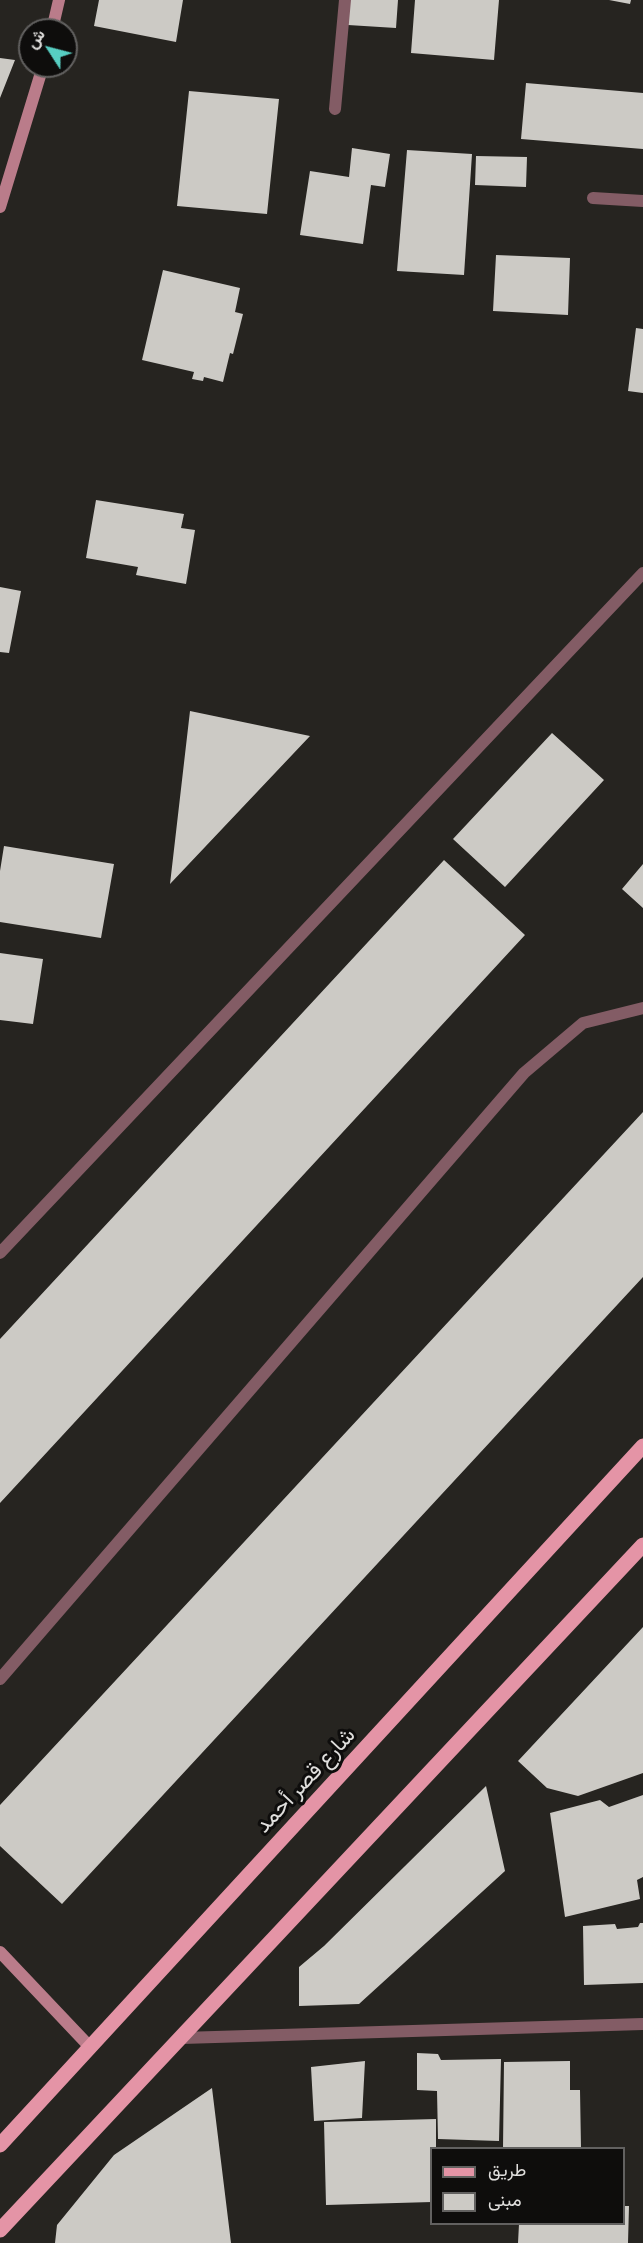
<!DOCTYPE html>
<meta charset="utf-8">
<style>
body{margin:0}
#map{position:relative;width:643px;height:2243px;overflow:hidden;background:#262420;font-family:Commissioner,Vazirmatn,sans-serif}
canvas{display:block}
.legend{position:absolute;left:430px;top:2147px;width:195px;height:78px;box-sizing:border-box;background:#0e0d0c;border:2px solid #626160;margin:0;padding:8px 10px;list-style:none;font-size:18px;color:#e0dfdd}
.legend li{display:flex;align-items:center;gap:12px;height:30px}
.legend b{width:30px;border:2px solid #626160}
.north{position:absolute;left:18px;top:18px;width:60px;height:60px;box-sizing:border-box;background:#0e0d0c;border:2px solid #626160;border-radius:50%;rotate:306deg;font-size:16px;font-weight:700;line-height:24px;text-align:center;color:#e0dfdd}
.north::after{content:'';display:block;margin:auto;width:21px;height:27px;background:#57cec2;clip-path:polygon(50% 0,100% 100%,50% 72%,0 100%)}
</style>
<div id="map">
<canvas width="643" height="2243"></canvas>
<ul class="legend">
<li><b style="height:8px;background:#e494a6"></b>طريق</li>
<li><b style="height:16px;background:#cccac5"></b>مبنى</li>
</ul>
<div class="north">ش</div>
</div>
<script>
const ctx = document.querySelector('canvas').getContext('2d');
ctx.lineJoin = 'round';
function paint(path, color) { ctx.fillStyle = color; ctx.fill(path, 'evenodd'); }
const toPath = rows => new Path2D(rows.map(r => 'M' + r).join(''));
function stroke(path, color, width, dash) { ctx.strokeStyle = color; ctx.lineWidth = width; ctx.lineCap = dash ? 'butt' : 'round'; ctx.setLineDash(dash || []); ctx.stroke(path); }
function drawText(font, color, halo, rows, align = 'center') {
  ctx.font = font + ' Commissioner,Vazirmatn,sans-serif'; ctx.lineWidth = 6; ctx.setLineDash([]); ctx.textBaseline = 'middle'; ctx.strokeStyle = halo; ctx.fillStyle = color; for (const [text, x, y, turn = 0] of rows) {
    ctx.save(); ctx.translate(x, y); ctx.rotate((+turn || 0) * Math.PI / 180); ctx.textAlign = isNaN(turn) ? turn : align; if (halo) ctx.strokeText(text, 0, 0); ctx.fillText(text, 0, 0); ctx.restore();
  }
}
const building = toPath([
 [99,0,183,0,176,42,94,26],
 [350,0,398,0,396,28,348,25],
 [415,0,499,0,494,60,411,53],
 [609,0,631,0,630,4],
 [0,58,15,60,0,98],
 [526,83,643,93,643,149,521,139],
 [189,91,279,99,267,214,177,206],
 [352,148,390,154,385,187,371,185,363,244,300,235,310,171,349,177],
 [407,150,472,154,464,275,397,271],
 [476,156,527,157,526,187,475,185],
 [496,255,570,258,568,315,493,311],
 [163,270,240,288,235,312,243,314,233,354,230,353,223,382,204,377,203,381,192,379,194,372,142,360],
 [636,328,643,329,643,393,628,391],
 [96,500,184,514,181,528,195,530,186,584,136,575,138,567,86,558],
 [0,587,21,591,9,653,0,652],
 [190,711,310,736,170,884],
 [552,733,604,780,505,887,453,839],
 [4,846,114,864,101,938,0,922,0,871],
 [444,860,525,935,0,1503,0,1339],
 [643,864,643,908,622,889],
 [0,953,43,959,33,1024,0,1020],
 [643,1112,643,1277,62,1904,0,1846,0,1805],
 [643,1627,643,1773,578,1796,547,1788,518,1761],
 [486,1786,505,1871,359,2004,299,2006,299,1967,324,1946],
 [643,1795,643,1877,637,1880,640,1899,565,1917,550,1813,600,1800,609,1807],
 [640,1923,643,1923,643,1983,584,1985,583,1926,615,1924,617,1929,638,1927],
 [417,2053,438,2054,441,2060,501,2059,499,2141,438,2139,437,2091,417,2090],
 [365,2061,362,2118,314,2121,311,2067],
 [570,2061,570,2090,580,2090,581,2148,503,2148,504,2062],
 [212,2088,231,2243,55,2243,57,2225,114,2155],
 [436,2119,436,2148,432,2148,432,2202,326,2205,324,2122],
 [624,2206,629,2206,628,2243,518,2243,519,2224,624,2224]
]);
const lane = toPath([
 [0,1679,524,1073,583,1023,643,1008]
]);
const street = toPath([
 [335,109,345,0],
 [593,198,643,201],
 [0,1253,643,573],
 [182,2038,643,2024]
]);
const secondary = toPath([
 [52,30,59,0],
 [0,207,43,66],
 [0,1952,90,2047]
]);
const primary = toPath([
 [0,2145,643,1446],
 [0,2230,643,1545]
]);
const streetNames = [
 ["شارع قصر أحمد",305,1780,-47]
];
paint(building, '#cccac5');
stroke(lane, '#835c65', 12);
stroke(street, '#835c65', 12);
stroke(secondary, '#ba7c8a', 12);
stroke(primary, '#e494a6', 15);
drawText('22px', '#e0dfdd', '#0e0d0c', streetNames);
</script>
